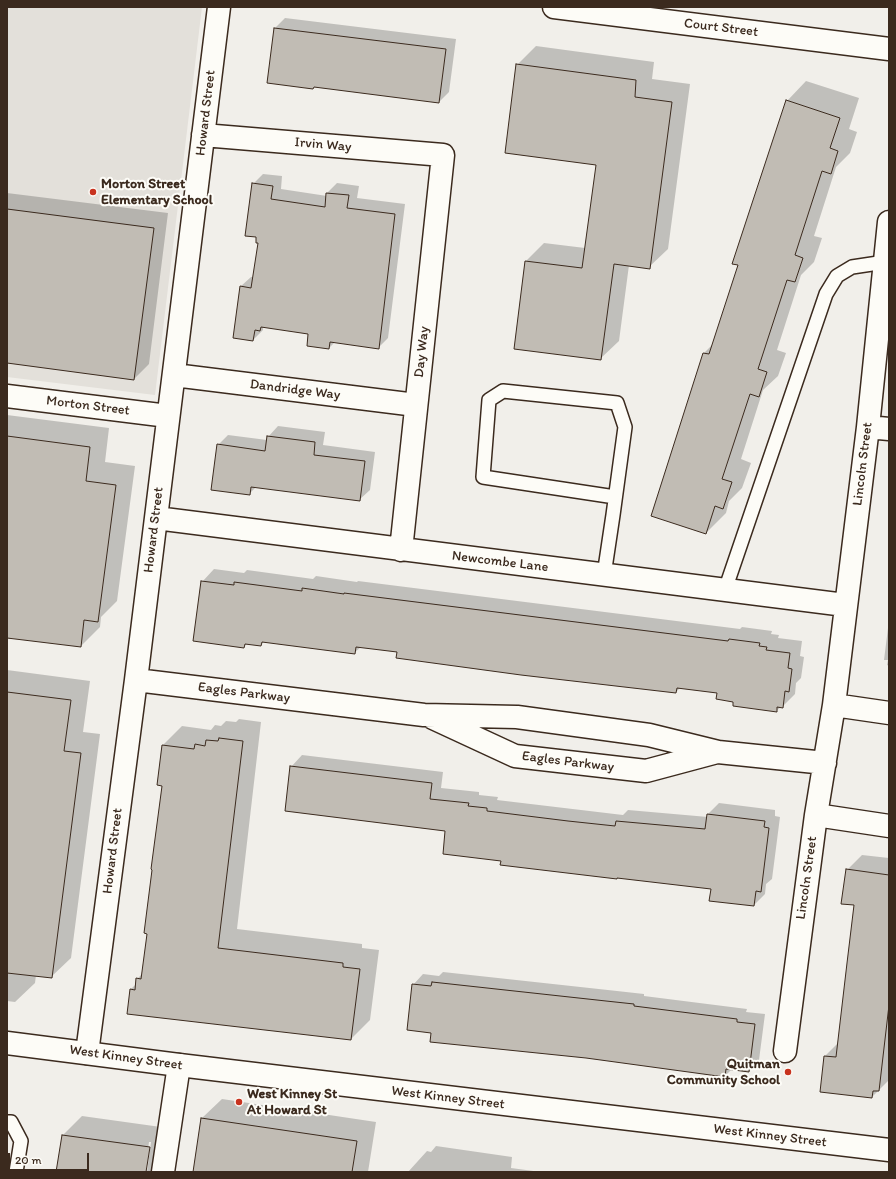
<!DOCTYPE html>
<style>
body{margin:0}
#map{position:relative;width:896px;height:1179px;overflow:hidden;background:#f1efea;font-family:Itim,sans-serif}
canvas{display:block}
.frame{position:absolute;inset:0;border:8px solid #3b2a1e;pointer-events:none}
.scale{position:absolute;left:8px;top:1153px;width:81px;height:18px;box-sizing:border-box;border:2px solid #3b2a1e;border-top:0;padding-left:5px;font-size:12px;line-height:14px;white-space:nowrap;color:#3b2a1e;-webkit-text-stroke:3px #fdfcf7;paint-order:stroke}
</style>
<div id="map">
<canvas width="896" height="1179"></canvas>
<div class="frame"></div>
<div class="scale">20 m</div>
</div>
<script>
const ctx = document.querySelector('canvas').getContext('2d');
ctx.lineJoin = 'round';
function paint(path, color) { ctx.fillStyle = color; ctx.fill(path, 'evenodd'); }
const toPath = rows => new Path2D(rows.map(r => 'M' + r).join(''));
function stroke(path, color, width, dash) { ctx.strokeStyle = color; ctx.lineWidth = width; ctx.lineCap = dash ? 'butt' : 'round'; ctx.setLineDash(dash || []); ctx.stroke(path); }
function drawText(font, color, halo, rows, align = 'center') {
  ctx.font = font + ' Itim,sans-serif'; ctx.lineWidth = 4; ctx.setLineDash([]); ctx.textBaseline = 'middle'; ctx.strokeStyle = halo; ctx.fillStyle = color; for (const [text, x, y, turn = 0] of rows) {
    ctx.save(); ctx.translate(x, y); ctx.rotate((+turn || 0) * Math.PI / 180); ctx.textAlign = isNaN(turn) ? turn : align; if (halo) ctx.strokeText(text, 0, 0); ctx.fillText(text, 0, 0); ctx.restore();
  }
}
const built = toPath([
 [7,7,202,7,155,395,7,377]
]);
const shadow = toPath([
 [285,18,456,39,449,92,439,102,275,28],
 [536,46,654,62,652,79,690,84,668,249,649,267,629,265,619,341,600,359,526,261,544,243,585,248,597,164,517,65],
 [806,81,859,98,849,129,857,132,850,153,836,167,814,236,822,238,814,262,801,275,777,350,786,353,778,376,763,390,741,459,751,463,742,488,729,501,726,513,706,533,652,515,704,353,713,344,739,265,787,101],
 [263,174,282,176,281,189,327,196,327,193,337,183,359,186,357,198,405,204,388,338,378,348,335,342,329,348,310,333,263,326,263,330,253,340,240,287,251,277,254,277,259,242,253,184],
 [7,193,168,213,149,364,134,379,7,362],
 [7,415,109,428,105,462,135,466,117,601,101,617,100,627,81,646,7,637],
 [278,426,325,432,323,445,375,452,370,490,359,500,256,487,249,494,218,445,228,435,267,440,268,437],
 [214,569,244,573,247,570,313,579,316,576,357,582,358,581,740,629,742,627,772,631,771,634,779,635,778,638,802,641,800,656,804,657,801,678,796,683,795,694,782,707,781,707,776,711,718,692,681,687,676,692,398,652,361,647,354,653,264,641,261,645,247,643,244,647,202,582],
 [889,626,889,666,887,665,888,660,884,660,888,628],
 [7,670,90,681,83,732,100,734,71,958,51,977,36,975,35,983,15,1002,7,1001],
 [239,719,261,722,237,929,362,944,362,948,379,950,370,1020,351,1039,131,989,136,984,137,979,143,973,163,785,163,745,182,726,211,730,215,725,221,726,226,721,236,722],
 [302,755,443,772,441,788,479,792,479,795,498,797,497,800,623,815,628,810,708,817,708,814,719,803,775,810,775,816,780,817,772,879,766,884,765,894,754,905,712,888,502,860,446,830,291,767],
 [862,855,889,858,889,1080,872,1097,825,1056,839,1042,855,905,847,870],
 [443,972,617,991,644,994,644,996,747,1009,746,1012,765,1014,759,1060,749,1071,732,1069,725,1076,432,1032,413,985,423,974,439,976],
 [222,1099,376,1122,368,1172,194,1172,202,1118],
 [82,1116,168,1128,162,1172,147,1172,151,1142,149,1142,145,1172,57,1172,63,1135],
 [436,1146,512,1157,511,1168,541,1172,408,1172,427,1151,431,1152]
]);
const building = toPath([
 [274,28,446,49,439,103,314,87,313,89,267,83,274,28],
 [516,64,636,80,635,97,672,102,650,269,614,264,601,360,514,349,525,261,582,268,596,165,505,153,516,64],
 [786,100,840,118,830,148,838,151,831,174,822,171,795,255,803,258,795,282,787,280,758,369,767,372,759,397,750,394,722,479,732,482,723,509,715,506,706,534,651,516,703,353,709,354,738,265,732,264,786,100],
 [252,183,273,186,271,199,325,207,326,193,349,195,347,208,395,214,379,349,330,342,329,349,307,346,308,334,261,327,260,331,255,330,253,341,233,338,240,286,251,288,258,243,256,243,256,237,245,236,252,183],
 [7,209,154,228,134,380,7,363,7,209],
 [7,436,90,447,86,481,116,485,98,622,84,620,81,647,7,638,7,436],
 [267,436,315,442,314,455,365,461,360,501,251,487,250,495,211,490,217,444,265,451,267,436],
 [201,581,234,585,234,582,302,591,302,588,344,594,344,593,728,641,729,639,760,643,759,646,767,647,766,650,790,653,788,668,792,669,789,692,785,691,783,708,777,707,777,712,733,706,733,702,716,699,717,693,677,688,676,693,521,675,396,658,397,652,356,647,355,654,262,642,261,646,245,644,244,648,193,641,201,581],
 [7,692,71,700,64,751,81,753,52,978,7,973,7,692],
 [219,738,243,741,218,948,343,963,343,967,360,969,351,1040,127,1014,130,989,135,990,136,978,141,979,147,934,144,933,152,870,151,869,162,786,157,785,162,745,194,749,195,744,205,746,206,740,218,741,219,738],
 [290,766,432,783,430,799,469,803,468,806,487,808,487,811,568,821,615,826,616,821,705,829,707,814,765,821,764,827,769,828,761,892,756,891,754,906,709,901,711,889,617,878,617,879,500,865,501,861,443,854,445,831,285,811,290,766],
 [846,869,889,875,889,1005,879,1091,873,1091,872,1098,820,1092,824,1056,836,1057,847,963,854,905,841,904,846,869],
 [432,982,606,1001,634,1004,634,1006,737,1019,737,1022,755,1024,749,1072,726,1069,725,1077,586,1058,430,1042,431,1033,407,1030,412,984,431,986,432,982],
 [201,1118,357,1141,352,1172,193,1172,201,1118],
 [62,1135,150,1147,146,1172,56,1172,62,1135]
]);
const lane = toPath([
 [604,575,613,515,625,427,617,403,503,391,489,400,483,477,615,497],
 [725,590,826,294,837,276,852,267,885,262],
 [7,1122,11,1122,21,1141,16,1172]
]);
const street = toPath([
 [203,135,443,155,401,550],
 [174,375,416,405],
 [7,396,168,416],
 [868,427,889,429],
 [156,518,845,605],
 [136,680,424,715,517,717,649,735,718,752,825,763],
 [834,705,889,713],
 [433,718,515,756,646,771,717,752],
 [816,815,889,826],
 [785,1051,816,815,834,705,868,427,889,222],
 [87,1053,136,680,219,7],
 [163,1172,179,1065]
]);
const secondary = toPath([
 [554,7,889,49],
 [7,1043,179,1065,889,1150]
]);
const markers = [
 [93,192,4,"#c8321e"],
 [788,1072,4,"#c8321e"],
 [239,1102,4,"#c8321e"]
];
const streetNames = [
 ["Court Street",721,28,7],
 ["Howard Street",206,113,-83],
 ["Irvin Way",323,145,5],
 ["Day Way",422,352,-84],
 ["Dandridge Way",295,390,7],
 ["Morton Street",88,406,7],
 ["Lincoln Street",863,464,-83],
 ["Howard Street",154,530,-83],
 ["Newcombe Lane",500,562,7],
 ["Eagles Parkway",244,693,7],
 ["Eagles Parkway",568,762,7],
 ["Howard Street",113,851,-83],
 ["Lincoln Street",807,878,-82],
 ["West Kinney Street",126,1058,8],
 ["West Kinney Street",448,1098,7],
 ["West Kinney Street",770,1136,7]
];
const poiNames = [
 ["Morton Street",101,184],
 ["Elementary School",101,200],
 ["Quitman",780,1064,"right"],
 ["Community School",780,1080,"right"],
 ["West Kinney St",247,1094],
 ["At Howard St",247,1110]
];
paint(built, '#e3e0da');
paint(shadow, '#0003');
paint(building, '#c1bcb4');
stroke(building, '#3b2a1e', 1);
stroke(lane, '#3b2a1e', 16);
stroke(street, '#3b2a1e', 25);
stroke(secondary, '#3b2a1e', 25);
stroke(lane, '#fdfcf7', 13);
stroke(street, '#fdfcf7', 22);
stroke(secondary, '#fdfcf7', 22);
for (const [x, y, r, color] of markers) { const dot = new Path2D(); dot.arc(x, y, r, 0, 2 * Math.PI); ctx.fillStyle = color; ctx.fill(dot); stroke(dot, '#fdfcf7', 1.5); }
drawText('14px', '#3b2a1e', '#fdfcf7', streetNames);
drawText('bold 14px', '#3b2a1e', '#fdfcf7', poiNames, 'left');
</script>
